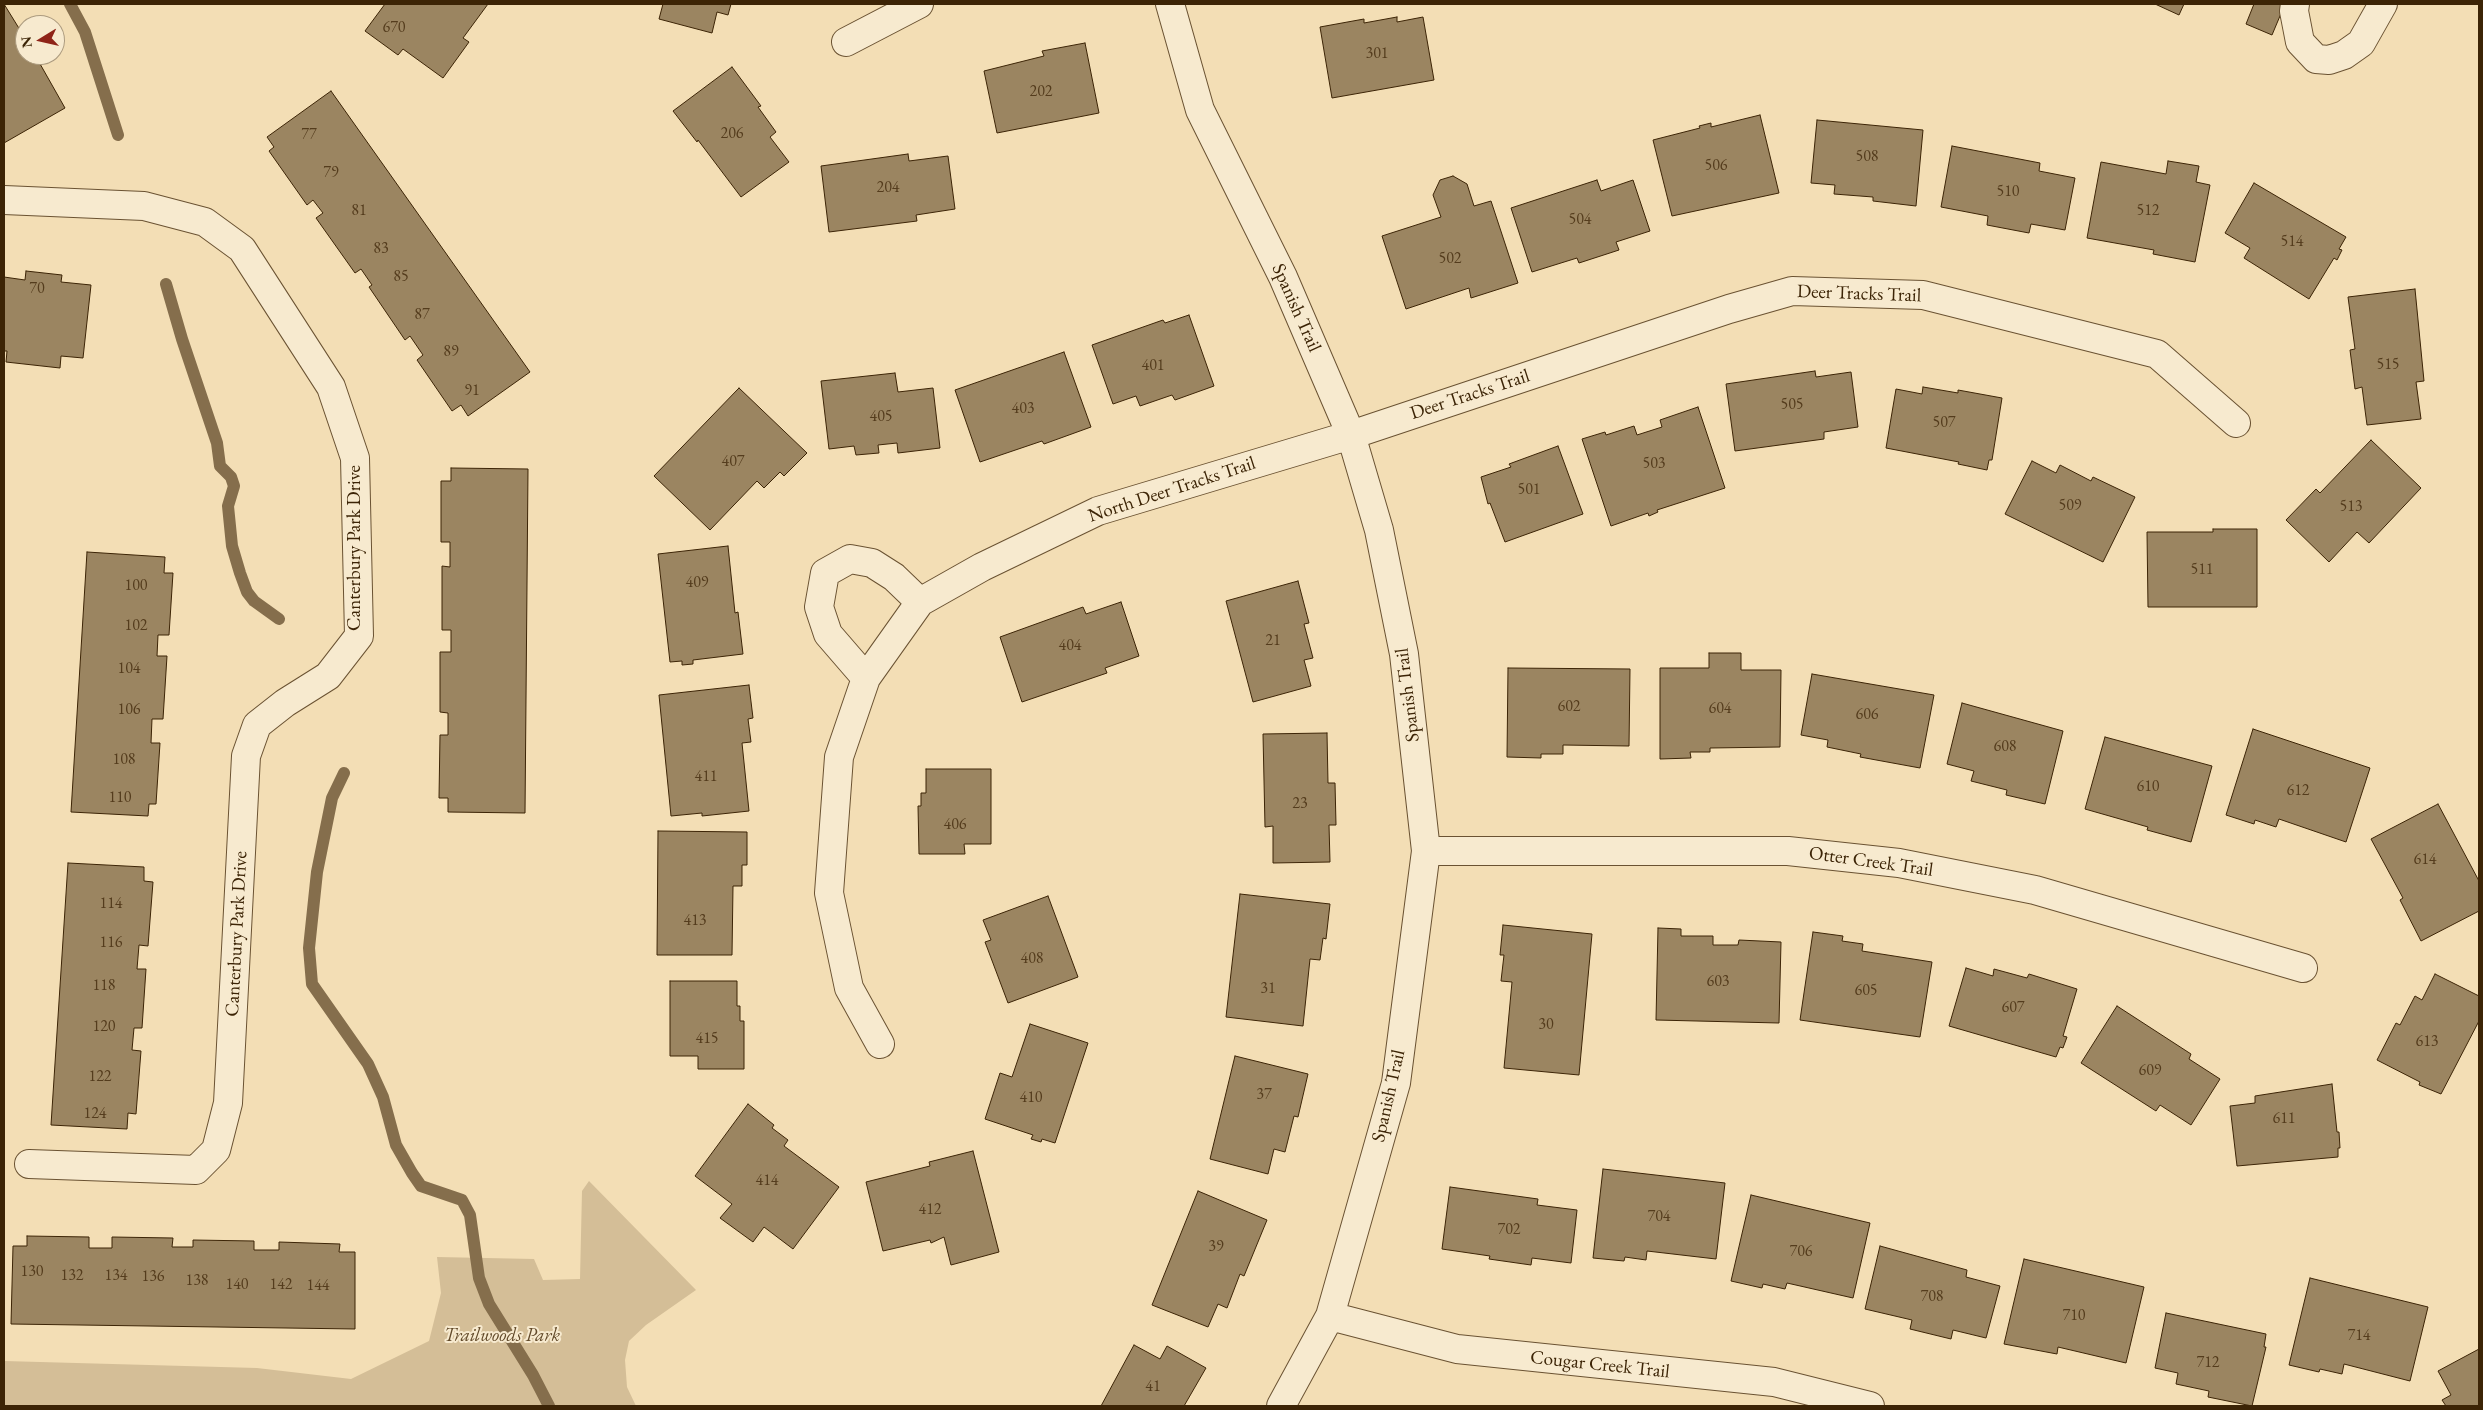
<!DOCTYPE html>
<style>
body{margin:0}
#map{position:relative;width:2483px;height:1410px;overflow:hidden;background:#f3deb5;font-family:"EB Garamond",serif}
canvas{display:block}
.frame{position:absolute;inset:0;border:5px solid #3c2406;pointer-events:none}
.north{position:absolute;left:15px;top:15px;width:50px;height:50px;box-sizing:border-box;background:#f7eacf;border:1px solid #ac9b7f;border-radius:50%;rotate:261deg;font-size:14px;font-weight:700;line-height:20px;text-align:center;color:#3c2406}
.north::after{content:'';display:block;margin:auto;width:18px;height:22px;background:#8f2418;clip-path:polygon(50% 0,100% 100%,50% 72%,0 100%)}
</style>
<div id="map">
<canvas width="2483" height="1410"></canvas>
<div class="frame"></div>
<div class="north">N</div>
</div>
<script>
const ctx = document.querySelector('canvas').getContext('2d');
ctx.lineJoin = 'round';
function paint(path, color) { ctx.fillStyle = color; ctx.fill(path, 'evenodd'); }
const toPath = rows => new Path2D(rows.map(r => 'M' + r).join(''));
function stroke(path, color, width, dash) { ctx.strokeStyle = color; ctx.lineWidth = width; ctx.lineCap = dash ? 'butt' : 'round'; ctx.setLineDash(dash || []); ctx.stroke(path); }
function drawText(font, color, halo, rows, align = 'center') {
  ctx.font = font + ' "EB Garamond",serif'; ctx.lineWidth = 4; ctx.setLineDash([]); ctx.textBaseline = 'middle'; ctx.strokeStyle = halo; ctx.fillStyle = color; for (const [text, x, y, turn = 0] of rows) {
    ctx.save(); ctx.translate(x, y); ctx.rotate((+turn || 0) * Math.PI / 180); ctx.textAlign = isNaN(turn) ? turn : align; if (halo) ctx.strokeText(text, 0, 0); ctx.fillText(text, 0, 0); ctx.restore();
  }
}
const green = toPath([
 [589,1181,696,1290,646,1325,629,1341,625,1360,627,1387,636,1406,4,1406,4,1361,257,1368,351,1379,429,1341,441,1293,437,1257,534,1259,543,1280,580,1279,582,1191]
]);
const stream = toPath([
 [70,4,85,32,118,135],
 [166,284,182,339,217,443,220,466,231,477,234,486,228,506,232,546,240,573,247,592,254,601,279,619],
 [344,773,332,798,317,872,309,948,312,984,368,1064,383,1097,396,1145,412,1173,421,1186,462,1200,470,1215,479,1278,489,1304,533,1375,549,1406]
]);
const building = toPath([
 [4,4,25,38,25,55,35,55,65,108,4,143,4,4],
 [385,4,488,4,463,38,469,42,443,78,403,49,398,55,365,31,385,4],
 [663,4,731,4,728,15,717,12,712,33,659,19,663,4],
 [2155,4,2184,4,2179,15,2155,4],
 [2254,4,2285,4,2272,35,2246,24,2254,4],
 [1397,17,1397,22,1423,17,1434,80,1332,98,1320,27,1364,19,1364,23,1397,17],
 [1085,43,1099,113,997,133,984,71,1044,56,1042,51,1085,43],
 [732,67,761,106,758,107,776,132,770,137,789,162,741,197,698,140,697,142,673,111,732,67],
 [331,91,530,372,468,416,461,405,452,411,417,360,423,355,410,336,405,340,369,287,372,285,361,269,355,273,316,218,323,213,313,200,307,205,269,151,274,147,267,137,331,91],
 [1760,115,1779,193,1672,216,1653,140,1700,128,1699,126,1711,123,1711,127,1760,115],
 [1817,120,1923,130,1916,206,1873,201,1873,197,1834,194,1835,185,1811,183,1817,120],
 [1952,146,2040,163,2039,171,2075,178,2065,230,2031,224,2029,233,1987,225,1988,216,1941,207,1952,146],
 [908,154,909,161,948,156,955,209,916,215,917,221,829,232,821,166,908,154],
 [2168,161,2199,166,2196,182,2210,185,2195,262,2153,254,2154,250,2087,238,2101,162,2166,174,2168,161],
 [1453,176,1467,184,1474,206,1491,201,1518,283,1471,298,1469,288,1406,309,1382,236,1441,217,1433,195,1440,180,1453,176],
 [1597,180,1601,191,1633,180,1650,231,1616,242,1619,250,1579,263,1577,258,1532,272,1511,208,1597,180],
 [2254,183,2346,237,2339,249,2342,250,2337,260,2334,258,2309,299,2244,258,2250,248,2225,233,2254,183],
 [26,271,62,275,61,282,91,285,83,358,61,356,60,368,6,362,7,351,4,351,4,277,25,280,26,271],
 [2415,289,2424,381,2416,382,2421,419,2367,425,2362,387,2355,389,2350,350,2355,349,2348,297,2415,289],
 [1189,315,1214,386,1175,400,1172,395,1140,406,1136,396,1113,404,1092,345,1163,320,1165,323,1189,315],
 [1064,352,1091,427,1044,444,1042,441,980,462,955,390,1064,352],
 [1815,371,1816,377,1851,372,1858,427,1824,432,1824,439,1735,451,1726,384,1815,371],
 [895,373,898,392,933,388,940,448,898,453,897,443,878,445,879,453,856,455,854,446,829,449,821,381,895,373],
 [1923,387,1958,393,1958,390,2002,398,1992,460,1989,460,1987,470,1958,464,1959,462,1886,448,1896,389,1922,394,1923,387],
 [739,388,807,453,784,476,780,472,764,488,757,481,710,530,654,476,739,388],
 [1698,407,1725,488,1657,510,1658,512,1649,516,1648,513,1611,526,1582,439,1605,432,1606,435,1634,426,1637,435,1662,427,1660,420,1698,407],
 [2371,440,2421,488,2369,543,2357,532,2329,562,2286,520,2316,489,2320,493,2371,440],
 [1558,446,1583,514,1505,542,1490,503,1488,504,1481,477,1511,467,1509,464,1558,446],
 [2032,461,2056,473,2060,465,2091,481,2093,477,2135,497,2103,562,2005,514,2032,461],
 [451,468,528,469,525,813,448,812,448,798,439,798,440,735,448,735,448,713,440,712,440,652,451,652,451,630,442,630,442,566,450,567,450,542,441,542,441,481,451,481,451,468],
 [2213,529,2257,529,2257,607,2148,607,2147,532,2213,532,2213,529],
 [728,546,735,613,738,612,743,654,693,660,693,664,682,665,682,661,670,662,658,554,728,546],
 [87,552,165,557,164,573,173,573,169,635,158,635,157,656,167,656,163,719,152,719,151,743,160,743,156,804,149,804,148,816,71,812,87,552],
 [1298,581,1309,623,1304,624,1313,658,1304,660,1311,686,1253,702,1226,601,1298,581],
 [1121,602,1139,656,1105,668,1107,673,1022,702,1000,637,1083,607,1086,614,1121,602],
 [1709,653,1741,653,1741,670,1781,670,1780,747,1710,748,1710,752,1690,752,1691,758,1660,759,1660,668,1709,668,1709,653],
 [1508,668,1630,669,1629,746,1563,745,1563,754,1541,754,1541,758,1507,757,1508,668],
 [1812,674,1934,695,1920,768,1860,757,1861,754,1827,747,1828,740,1801,735,1812,674],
 [749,685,753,718,748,719,751,742,742,743,749,811,702,816,702,813,671,816,659,695,749,685],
 [1962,703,2063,731,2045,804,2006,795,2007,790,1971,781,1974,771,1947,764,1962,703],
 [2253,729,2370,768,2346,842,2279,819,2276,827,2255,820,2254,824,2226,815,2253,729],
 [1327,733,1328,783,1335,783,1336,825,1329,825,1330,862,1273,863,1273,826,1265,827,1263,734,1327,733],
 [2105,737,2212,766,2191,842,2147,830,2148,827,2085,809,2105,737],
 [926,769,991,769,991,844,964,844,965,854,919,854,918,806,921,806,921,793,926,793,926,769],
 [2438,804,2479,881,2479,911,2421,941,2400,900,2403,898,2371,839,2438,804],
 [658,831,747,832,747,865,742,865,742,886,733,886,732,955,657,955,658,831],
 [68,863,144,867,144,881,153,882,148,946,139,945,137,969,146,969,142,1028,134,1028,132,1050,141,1051,136,1114,128,1113,127,1129,51,1125,68,863],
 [1240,894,1330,904,1326,939,1323,938,1320,960,1310,959,1303,1026,1226,1017,1240,894],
 [1048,896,1078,977,1008,1003,985,942,991,940,983,920,1048,896],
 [1503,925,1592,934,1579,1075,1504,1068,1512,982,1501,981,1504,955,1500,955,1503,925],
 [1658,928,1681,929,1681,936,1713,936,1713,945,1738,945,1739,940,1781,942,1779,1023,1656,1020,1658,928],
 [1813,932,1843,936,1842,941,1863,944,1862,951,1932,962,1920,1037,1800,1020,1813,932],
 [1966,968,1993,976,1994,969,2027,978,2029,974,2077,989,2063,1036,2067,1037,2063,1048,2060,1047,2056,1057,1949,1026,1966,968],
 [2435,974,2479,996,2479,1021,2441,1094,2419,1085,2420,1082,2377,1060,2396,1023,2400,1025,2415,996,2422,1000,2435,974],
 [670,981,737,981,737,1006,740,1006,740,1021,744,1021,744,1069,698,1069,698,1056,670,1056,670,981],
 [2117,1006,2191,1054,2189,1059,2220,1079,2191,1125,2160,1105,2156,1111,2081,1063,2117,1006],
 [1030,1024,1088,1043,1055,1143,1042,1139,1041,1142,1031,1139,1033,1135,985,1119,1000,1073,1012,1077,1030,1024],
 [1235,1056,1308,1074,1298,1117,1294,1116,1285,1152,1274,1149,1268,1174,1210,1159,1235,1056],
 [2332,1084,2337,1132,2339,1132,2340,1148,2338,1148,2338,1157,2237,1166,2230,1106,2255,1103,2255,1096,2332,1084],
 [748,1104,774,1125,772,1128,788,1140,784,1146,839,1187,793,1249,764,1227,753,1242,720,1218,732,1204,695,1176,748,1104],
 [973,1151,999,1252,951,1265,944,1237,931,1243,930,1240,883,1251,866,1182,930,1166,929,1162,973,1151],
 [1603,1169,1725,1183,1716,1259,1647,1251,1646,1260,1625,1257,1624,1261,1593,1258,1603,1169],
 [1450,1187,1538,1199,1537,1205,1577,1210,1571,1263,1532,1258,1531,1265,1489,1259,1490,1256,1442,1249,1450,1187],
 [1198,1191,1267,1220,1244,1276,1240,1274,1227,1308,1218,1304,1208,1327,1152,1305,1198,1191],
 [1751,1195,1870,1223,1853,1298,1787,1283,1785,1289,1763,1284,1762,1288,1731,1281,1751,1195],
 [27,1236,89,1237,89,1248,112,1248,112,1237,173,1238,172,1247,193,1247,193,1240,254,1241,254,1250,279,1250,279,1242,340,1244,339,1252,355,1252,355,1329,11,1324,13,1246,27,1246,27,1236],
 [1880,1246,1967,1270,1966,1277,2000,1286,1986,1338,1953,1330,1951,1339,1910,1329,1912,1320,1865,1309,1880,1246],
 [2024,1259,2144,1287,2126,1363,2058,1347,2057,1354,2004,1344,2024,1259],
 [2310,1278,2428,1307,2410,1381,2344,1364,2342,1374,2320,1369,2319,1372,2289,1365,2310,1278],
 [2166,1313,2266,1334,2264,1347,2266,1347,2252,1406,2208,1397,2209,1391,2176,1384,2178,1373,2155,1368,2166,1313],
 [1134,1345,1160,1359,1167,1346,1206,1368,1184,1406,1101,1406,1134,1345],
 [2479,1349,2479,1406,2446,1406,2442,1400,2451,1395,2438,1371,2479,1349]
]);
const minor = toPath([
 [1170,4,1200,110,1283,277,1351,435,1379,530,1404,654,1426,851,1396,1083,1330,1316,1281,1406],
 [2295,4,2294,11,2300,42,2316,59,2329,60,2344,55,2361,43,2383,4],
 [846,42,919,4],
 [4,200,144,206,205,222,242,249,331,387,355,458,359,636,328,676,285,703,257,725,246,756,228,1103,216,1150,196,1170,29,1164],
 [866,678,828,634,819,607,825,573,850,559,872,563,894,577,920,602],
 [1426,851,1788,851,1899,863,2035,890,2303,968],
 [880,1044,849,988,829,893,839,757,866,678,920,602,982,567,1098,511,1351,435,1729,309,1792,291,1923,295,2157,354,2236,423],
 [1330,1316,1457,1349,1774,1382,1870,1406]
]);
const numberNames = [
 ["670",394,28],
 ["301",1377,54],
 ["202",1041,92],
 ["206",732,134],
 ["77",309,135],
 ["508",1867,157],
 ["506",1716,166],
 ["79",331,173],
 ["204",888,188],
 ["510",2008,192],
 ["81",359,211],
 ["512",2148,211],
 ["504",1580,220],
 ["514",2292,242],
 ["83",381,249],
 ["502",1450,259],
 ["85",401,277],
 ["70",37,289],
 ["87",422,315],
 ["89",451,352],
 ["515",2388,365],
 ["401",1153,366],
 ["91",472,391],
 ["505",1792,405],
 ["403",1023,409],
 ["405",881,417],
 ["507",1944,423],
 ["407",733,462],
 ["503",1654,464],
 ["501",1529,490],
 ["509",2070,506],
 ["513",2351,507],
 ["511",2202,570],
 ["409",697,583],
 ["100",136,586],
 ["102",136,626],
 ["21",1273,641],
 ["404",1070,646],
 ["104",129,669],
 ["602",1569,707],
 ["604",1720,709],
 ["106",129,710],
 ["606",1867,715],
 ["608",2005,747],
 ["108",124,760],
 ["411",706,777],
 ["610",2148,787],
 ["612",2298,791],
 ["110",120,798],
 ["23",1300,804],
 ["406",955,825],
 ["614",2425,860],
 ["114",111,904],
 ["413",695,921],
 ["116",111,943],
 ["408",1032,959],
 ["603",1718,982],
 ["118",104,986],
 ["31",1268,989],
 ["605",1866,991],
 ["607",2013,1008],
 ["30",1546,1025],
 ["120",104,1027],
 ["415",707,1039],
 ["613",2427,1042],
 ["609",2150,1071],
 ["122",100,1077],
 ["37",1264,1095],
 ["410",1031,1098],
 ["124",95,1114],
 ["611",2284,1119],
 ["414",767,1181],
 ["412",930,1210],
 ["704",1659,1217],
 ["702",1509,1230],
 ["39",1216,1247],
 ["706",1801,1252],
 ["130",32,1272],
 ["132",72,1276],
 ["134",116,1276],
 ["136",153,1277],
 ["138",197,1281],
 ["140",237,1285],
 ["142",281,1285],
 ["144",318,1286],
 ["708",1932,1297],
 ["710",2074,1316],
 ["714",2359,1336],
 ["712",2208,1363],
 ["41",1153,1387]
];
const streetNames = [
 ["Deer Tracks Trail",1859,294,2],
 ["Spanish Trail",1296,308,66],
 ["Deer Tracks Trail",1470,395,-18],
 ["North Deer Tracks Trail",1172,490,-18],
 ["Canterbury Park Drive",355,548,-90],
 ["Spanish Trail",1408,695,-97],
 ["Otter Creek Trail",1871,862,8],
 ["Canterbury Park Drive",237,934,-87],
 ["Spanish Trail",1389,1096,-77],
 ["Cougar Creek Trail",1600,1365,6]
];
const parkNames = [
 ["Trailwoods Park",502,1336]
];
paint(green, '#d4be97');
stroke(stream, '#856e4c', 12);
paint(building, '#9b8561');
stroke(building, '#3c2406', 1);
stroke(minor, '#6a5232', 30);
stroke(minor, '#f7eacf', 28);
drawText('16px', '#543c1d', null, numberNames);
drawText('19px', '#3c2406', '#f7eacf', streetNames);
drawText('italic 19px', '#624a2a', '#f7eacf', parkNames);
</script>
